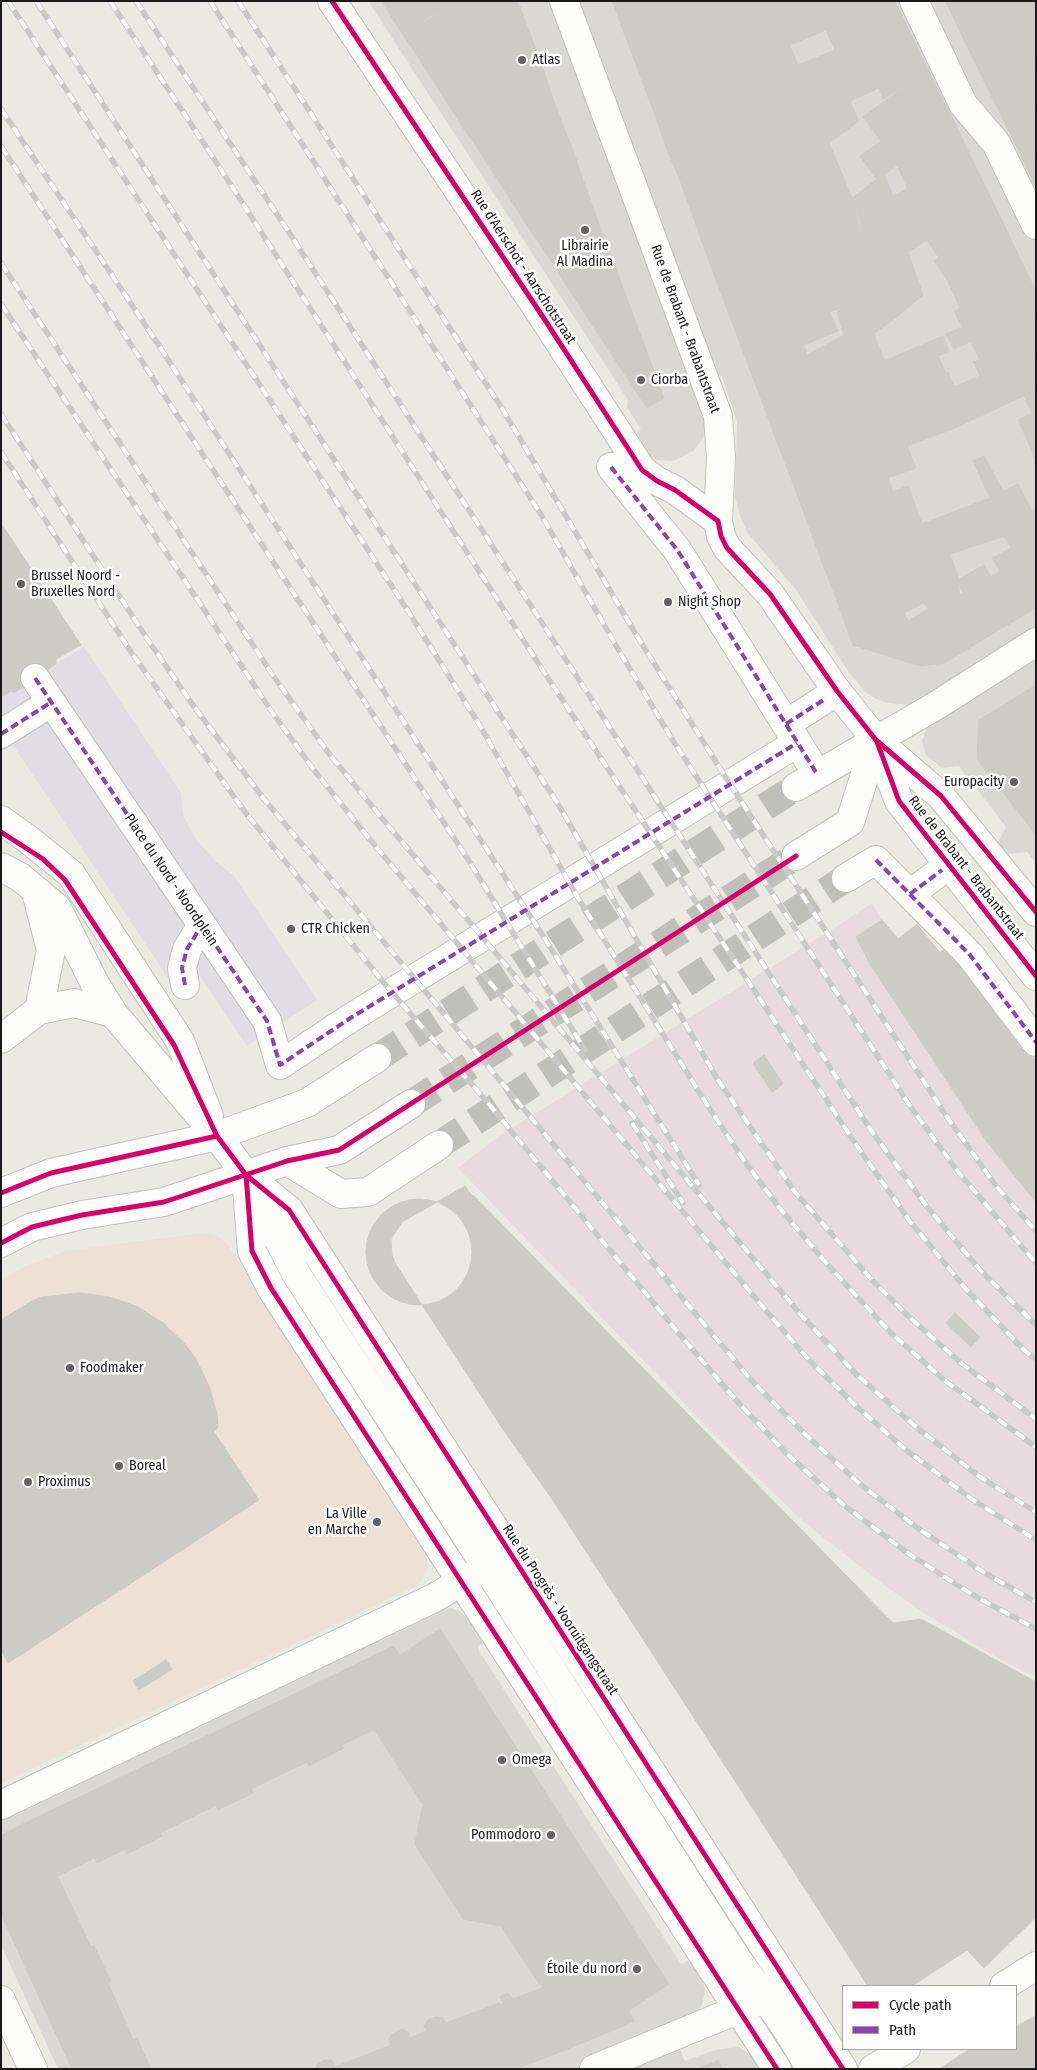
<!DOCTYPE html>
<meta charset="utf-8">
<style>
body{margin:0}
#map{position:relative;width:1037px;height:2070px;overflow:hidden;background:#eae9e2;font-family:"Fira Sans Condensed",sans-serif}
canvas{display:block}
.frame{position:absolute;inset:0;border:2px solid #1a1a1a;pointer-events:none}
.legend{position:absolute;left:842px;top:1985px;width:175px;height:65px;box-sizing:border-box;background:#fff;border:1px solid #a3a3a3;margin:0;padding:6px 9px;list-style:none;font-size:15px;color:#1a1a1a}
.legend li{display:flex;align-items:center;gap:10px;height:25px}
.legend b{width:25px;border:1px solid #a3a3a3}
</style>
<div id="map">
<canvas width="1037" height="2070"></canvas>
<div class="frame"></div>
<ul class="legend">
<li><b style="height:6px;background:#d6006c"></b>Cycle path</li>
<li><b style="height:6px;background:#8e44ad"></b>Path</li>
</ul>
</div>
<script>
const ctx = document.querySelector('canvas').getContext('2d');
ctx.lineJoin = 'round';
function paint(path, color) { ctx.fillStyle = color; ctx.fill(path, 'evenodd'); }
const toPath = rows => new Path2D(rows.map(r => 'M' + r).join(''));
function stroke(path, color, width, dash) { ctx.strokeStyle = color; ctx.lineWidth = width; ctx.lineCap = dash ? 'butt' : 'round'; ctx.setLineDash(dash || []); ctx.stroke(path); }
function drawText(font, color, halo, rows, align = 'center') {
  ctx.font = font + ' "Fira Sans Condensed",sans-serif'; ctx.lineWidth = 5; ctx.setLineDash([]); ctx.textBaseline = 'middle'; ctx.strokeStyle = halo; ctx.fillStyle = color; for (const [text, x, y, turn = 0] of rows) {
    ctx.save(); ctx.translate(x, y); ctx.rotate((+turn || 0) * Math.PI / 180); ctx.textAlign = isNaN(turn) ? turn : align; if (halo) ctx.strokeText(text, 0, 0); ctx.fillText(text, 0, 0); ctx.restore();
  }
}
const residential = toPath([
 [368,1,1036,1,1036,863,1027,852,1008,854,998,842,1006,827,959,766,942,768,926,755,922,741,926,730,930,725,921,703,909,705,888,703,876,699,865,692,848,671,796,590,747,532,740,516,735,496,737,422,722,376,692,388,705,424,703,438,693,451,673,461,656,460,647,456,632,437,641,429,627,407,628,400],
 [451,1608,459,1611,469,1618,486,1641,478,1646,479,1651,681,1964,692,1959,702,1976,705,1992,701,2007,698,2012,673,2032,685,2061,715,2050,739,2047,755,2057,763,2069,58,2069,1,1945,1,1819,437,1610]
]);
const commercial = toPath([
 [203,1233,217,1236,225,1242,236,1256,423,1543,428,1552,427,1569,421,1581,414,1587,1,1783,1,1280,24,1267,66,1251]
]);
const industrial = toPath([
 [872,903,882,920,857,937,871,966,987,1142,1036,1202,1036,1678,1001,1660,927,1615,884,1585,805,1523,740,1461,458,1168,499,1136,839,925]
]);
const plaza = toPath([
 [84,647,181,793,183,815,195,838,214,860,234,876,317,1000,247,1046,200,976,177,991,13,745,1,752,1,697]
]);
const building = toPath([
 [384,1,424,1,431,16,401,32,384,5,384,1],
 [424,1,437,1,441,12,431,16,424,1],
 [437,1,466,1,441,12,437,1],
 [466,1,518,1,521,10,417,55,401,32,466,1],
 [612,1,650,1,617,14,612,1],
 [650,1,746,1,629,46,617,14,650,1],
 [746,1,773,1,783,28,744,42,730,8,746,1],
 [773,1,835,1,781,21,773,1],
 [835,1,895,1,898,8,830,39,826,30,790,45,781,21,835,1],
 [945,1,966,1,950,10,945,1],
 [966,1,1018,1,964,40,950,10,966,1],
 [1018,1,1036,1,1036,63,989,91,964,40,1018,1],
 [730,8,744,42,642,81,629,46,730,8],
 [898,8,913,38,808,90,798,65,835,50,830,39,898,8],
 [521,10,532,39,448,104,417,55,521,10],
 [783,28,795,58,655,115,642,81,783,28],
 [913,38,928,69,883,100,879,88,850,101,859,121,829,143,815,114,808,90,913,38],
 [532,39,542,66,464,129,448,104,532,39],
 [795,58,808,90,666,147,655,115,795,58],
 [1036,63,1036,105,1004,121,989,91,1036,63],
 [542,66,551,93,480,152,464,129,542,66],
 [928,69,942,98,881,141,863,117,928,69],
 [808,90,815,114,733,163,681,183,666,147,808,90],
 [551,93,563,126,486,162,480,152,551,93],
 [942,98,955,123,877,180,860,156,942,98],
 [1036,105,1036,153,1023,160,1004,121,1036,105],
 [815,114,829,143,700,236,681,183,733,163,815,114],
 [955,123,968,151,924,182,908,189,897,165,955,123],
 [563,126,573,150,500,183,486,162,563,126],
 [829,143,852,198,857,218,713,272,700,236,829,143],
 [573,150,582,177,514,205,500,183,573,150],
 [968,151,1008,233,947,280,934,261,939,258,927,240,908,252,923,295,897,317,874,264,852,198,884,174,893,196,924,182,968,151],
 [1036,153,1036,187,1023,160,1036,153],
 [582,177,593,207,530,230,514,205,582,177],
 [593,207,603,235,548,256,530,230,593,207],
 [857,218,874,264,804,290,797,271,784,274,786,279,724,301,713,272,857,218],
 [1008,233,1017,252,996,261,995,258,969,272,972,278,951,288,947,280,1008,233],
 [603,235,613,259,561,277,548,256,603,235],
 [1017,252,1029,277,960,308,951,288,972,278,969,272,995,258,996,261,1017,252],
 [613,259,622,285,577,302,561,277,613,259],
 [874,264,886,293,830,312,741,346,724,301,786,279,784,274,797,271,804,290,874,264],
 [1029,277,1036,291,1036,312,954,349,946,334,962,327,954,311,1029,277],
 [622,285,664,398,647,408,577,302,622,285],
 [886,293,897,317,766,412,752,375,807,355,844,335,837,311,886,293],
 [830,312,838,331,804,345,807,355,752,375,741,346,830,312],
 [1036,312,1036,352,981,377,973,362,980,360,971,342,1036,312],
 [874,334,884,361,943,336,949,352,938,356,946,373,777,442,766,412,874,334],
 [1036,352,1036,390,953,429,932,378,948,372,954,387,1036,352],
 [932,378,953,429,896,450,873,403,932,378],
 [1036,390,1036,432,1026,437,1018,420,1032,413,1024,396,1036,390],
 [873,403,896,450,794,486,777,442,873,403],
 [1036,432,1036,461,1026,437,1036,432],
 [907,446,916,468,888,478,893,492,808,524,794,486,907,446],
 [984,456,1003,491,990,498,973,461,984,456],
 [1018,484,1032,511,1030,512,1036,522,1036,591,1004,536,1008,535,990,498,1018,484],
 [908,486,922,524,822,562,808,524,908,486],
 [990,498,1008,535,950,554,836,598,822,562,990,498],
 [1036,509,1036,522,1030,512,1036,509],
 [1,523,81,645,56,659,56,664,15,692,11,691,1,697,1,523],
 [1011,548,1036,591,1036,608,1016,620,989,578,1000,571,992,558,1011,548],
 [950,554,961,584,904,613,849,634,836,598,950,554],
 [984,565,991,577,989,578,1016,620,987,637,960,595,964,593,958,585,961,584,959,579,984,565],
 [958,585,960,595,987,637,945,663,920,666,853,645,849,634,904,613,908,621,928,609,924,603,958,585],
 [1036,685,1036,835,977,759,979,720,1036,685],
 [882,920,898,939,917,924,940,953,945,948,1036,1061,1036,1202,987,1142,871,966,856,937,882,920],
 [764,1055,783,1084,772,1092,753,1063,764,1055],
 [465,1186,472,1196,473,1195,893,1623,921,1619,1036,1682,1036,1917,984,1968,967,1950,912,1986,868,1986,552,1499,504,1431,395,1263,392,1255,391,1239,402,1222,465,1186],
 '366 1252a53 53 0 1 1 106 0a53 53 0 1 1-106 0Z',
 [80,1293,110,1297,138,1307,163,1323,184,1343,196,1359,209,1386,217,1414,218,1427,214,1432,259,1500,8,1663,1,1650,1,1320,32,1301,41,1297,80,1293],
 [955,1313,980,1337,971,1347,946,1323,955,1313],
 [440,1629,669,1984,628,2011,635,2021,568,2049,542,1984,540,1985,501,1926,463,1919,415,1844,422,1808,424,1806,375,1731,371,1731,342,1671,393,1646,400,1655,440,1629],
 [166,1660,172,1669,139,1690,133,1681,166,1660],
 [342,1671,371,1731,342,1745,344,1748,309,1766,307,1762,251,1789,253,1793,218,1810,216,1805,160,1833,162,1836,127,1854,125,1849,97,1863,67,1803,342,1671],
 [67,1803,94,1858,58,1876,31,1820,67,1803],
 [31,1820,91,1947,94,1946,111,1981,108,1983,133,2039,137,2038,151,2069,72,2069,1,1914,1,1835,31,1820],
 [544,1987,568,2049,516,2069,317,2069,316,2066,324,2060,332,2060,335,2067,391,2045,389,2039,392,2034,402,2029,408,2032,410,2038,426,2031,424,2026,428,2020,436,2017,443,2018,446,2023,499,2003,500,2005,503,2004,500,1997,508,1993,513,1999,544,1987],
 [1036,2016,1036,2069,939,2069,970,2049,1016,2049,1016,2026,1036,2016],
 [718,2061,723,2069,697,2069,718,2061]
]);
const minorTunnel = toPath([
 [377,1058,796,787],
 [411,1104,796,856],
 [439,1145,846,878]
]);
const minor = toPath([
 [332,1,543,317,642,470,657,481,675,490,718,521],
 [564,1,718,416,721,457,718,521,721,536,727,548,770,594,837,691,876,740,941,796,1036,912],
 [914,1,963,104,996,143,1036,225],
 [611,467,678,551,817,774],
 [35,678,267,1021,280,1065,349,1019,797,743],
 [786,724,825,699],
 [1,734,50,703],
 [877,744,899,801,1036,976],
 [796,787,937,705,1036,642],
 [1,820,29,840,71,874,180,1041,209,1116],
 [796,856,850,822,876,740],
 [1,867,20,877,57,908,95,984,113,1013,217,1136,246,1175,295,1272,462,1529,733,1953,784,2025,811,2069],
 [846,878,876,860,970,955,1036,1042],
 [36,892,51,950,39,1010],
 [910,894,942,870],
 [185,985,182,968,187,949,202,925],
 [1,1039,39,1010,74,1003,113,1013],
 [287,1161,341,1194,368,1192,439,1145],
 [253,1181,289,1210,843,2069],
 [247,1189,252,1251,271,1288,777,2069],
 [1,1193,51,1173,217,1136,307,1103,377,1058],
 [1,1243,32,1227,82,1215,164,1202,287,1161,339,1150,411,1104],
 [1,1805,434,1598,476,1573],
 [1004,1986,1036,1966],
 [1,2000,33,2069],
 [594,2069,754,2003],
 [873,2069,906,2049]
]);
const rail = toPath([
 [8,1,408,611,479,724,578,898,706,1103,745,1162,778,1206,827,1264,890,1332,944,1380,1036,1447],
 [36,1,558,804,718,1080,795,1192,872,1280,907,1315,961,1363,1036,1419],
 [110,1,220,168,542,669,855,1143,909,1220,965,1288,1024,1350,1036,1360],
 [136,1,292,237,870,1129,928,1208,982,1272,1036,1325],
 [210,1,542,516,618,649,672,739,910,1106,959,1173,1036,1263],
 [238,1,503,410,640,641,728,781,947,1117,996,1186,1036,1231],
 [1,109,150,332,540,931,699,1185],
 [1,146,469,861,585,1050],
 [1,263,272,674,330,755,381,817,801,1315,856,1374,916,1427,980,1477,1036,1512],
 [1,304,272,712,314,770,367,836,768,1313,809,1360,854,1404,906,1450,973,1500,1036,1540],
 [1,414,148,640,195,708,264,799,751,1380,807,1436,861,1485,919,1529,988,1575,1036,1602],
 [1,452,131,652,245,812,384,983,488,1103,681,1336,735,1399,787,1454,845,1506,909,1554,973,1595,1036,1629],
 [632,1123,683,1203]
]);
const quiet = toPath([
 [611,467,678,551,817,774],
 [35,678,267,1021,280,1065,349,1019,797,743],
 [786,724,825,699],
 [1,734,50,703],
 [876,860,970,955,1036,1042],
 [910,894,942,870],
 [185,985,182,968,187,949,202,925]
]);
const cycleway = toPath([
 [332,1,543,317,642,470,657,481,675,490,718,521,721,536,727,548,770,594,837,691,876,740,941,796,1036,912],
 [877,742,899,801,1036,976],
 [1,832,43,859,65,880,174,1045,217,1136,246,1175,289,1210,843,2069],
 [246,1175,252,1251,271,1288,777,2069],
 [1,1193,51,1173,217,1136],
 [1,1243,32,1227,82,1215,164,1202,287,1161,339,1150,796,856]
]);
const markers = [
 [522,60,5,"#636260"],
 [585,230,5,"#636260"],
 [641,380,5,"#636260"],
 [21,584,5,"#636260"],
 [668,602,5,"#636260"],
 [1014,782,5,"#636260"],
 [291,929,5,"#636260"],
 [70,1368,5,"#636260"],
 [119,1466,5,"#636260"],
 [28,1482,5,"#636260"],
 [377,1522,5,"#636260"],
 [502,1760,5,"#636260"],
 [551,1835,5,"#636260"],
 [637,1969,5,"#636260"]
];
const poiNames = [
 ["Atlas",532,60],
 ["Librairie",585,246,"center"],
 ["Al Madina",585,262,"center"],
 ["Ciorba",651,380],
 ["Brussel Noord -",31,576],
 ["Bruxelles Nord",31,592],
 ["Night Shop",678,602],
 ["Europacity",1004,782,"right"],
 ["CTR Chicken",301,929],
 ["Foodmaker",80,1368],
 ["Boreal",129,1466],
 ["Proximus",38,1482],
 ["La Ville",367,1514,"right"],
 ["en Marche",367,1530,"right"],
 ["Omega",512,1760],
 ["Pommodoro",541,1835,"right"],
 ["Étoile du nord",627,1969,"right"]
];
const streetNames = [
 ["Rue d'Aerschot - Aarschotstraat",523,267,57],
 ["Rue de Brabant - Brabantstraat",685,329,70],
 ["Rue de Brabant - Brabantstraat",966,868,52],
 ["Place du Nord - Noordplein",171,880,56],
 ["Rue du Progrès - Vooruitgangstraat",560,1610,57]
];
paint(residential, '#d9d8d4');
paint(commercial, '#ede0d6');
paint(industrial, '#e8dbdf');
paint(plaza, '#e0dde3');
paint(building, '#cccbc5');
stroke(building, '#cdcbc4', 1);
stroke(minorTunnel, '#c0c0ba', 28, [28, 14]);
stroke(minor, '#c2c1be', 30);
stroke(minor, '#fcfcfb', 28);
stroke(rail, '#c9c9c8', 5.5);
stroke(rail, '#fff', 4, [11]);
stroke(quiet, '#8e44ad', 4, [8, 4]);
stroke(cycleway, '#d6006c', 5);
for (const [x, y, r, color] of markers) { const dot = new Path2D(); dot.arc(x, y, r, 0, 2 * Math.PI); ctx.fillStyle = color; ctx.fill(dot); stroke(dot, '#fff', 2); }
drawText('14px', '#1a1a1a', '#fff', poiNames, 'left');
drawText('14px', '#1a1a1a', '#fff', streetNames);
</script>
